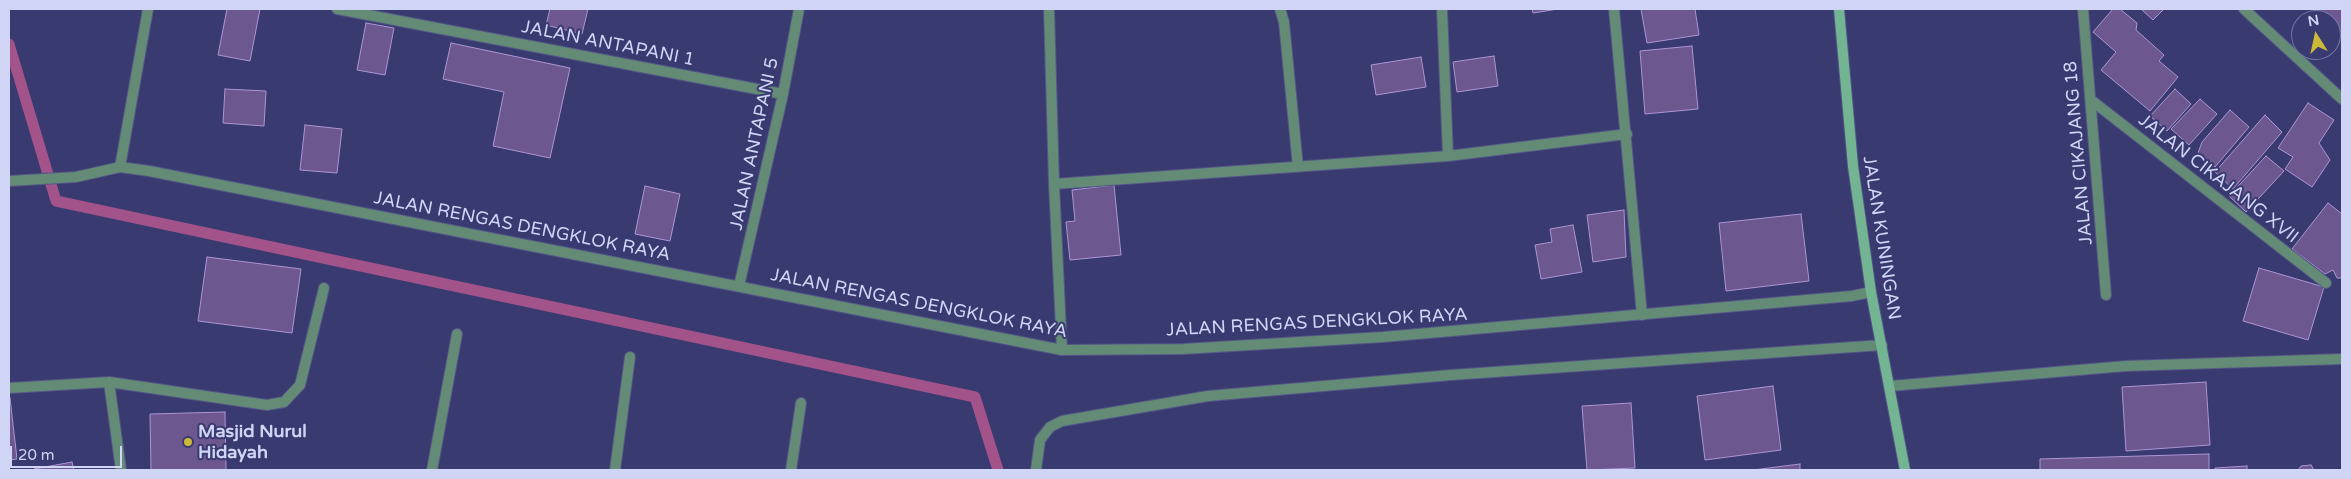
<!DOCTYPE html>
<style>
body{margin:0}
#map{position:relative;width:2351px;height:479px;overflow:hidden;background:#393a70;font-family:"Varela Round",sans-serif}
canvas{display:block}
.frame{position:absolute;inset:0;border:10px solid #d0d4f5;pointer-events:none}
.north{position:absolute;left:2291px;top:10px;width:50px;height:50px;box-sizing:border-box;background:#393a70;border:1px solid #7578a5;border-radius:50%;rotate:350deg;font-size:14px;font-weight:700;line-height:20px;text-align:center;color:#d0d4f5}
.north::after{content:'';display:block;margin:auto;width:18px;height:22px;background:#cdb938;clip-path:polygon(50% 0,100% 100%,50% 72%,0 100%)}
.scale{position:absolute;left:10px;top:446px;width:112px;height:22px;box-sizing:border-box;border:2px solid #d0d4f5;border-top:0;padding-left:6px;font-size:15px;line-height:18px;white-space:nowrap;color:#d0d4f5;-webkit-text-stroke:4px #393a70;paint-order:stroke}
</style>
<div id="map">
<canvas width="2351" height="479"></canvas>
<div class="frame"></div>
<div class="north">N</div>
<div class="scale">20 m</div>
</div>
<script>
const ctx = document.querySelector('canvas').getContext('2d');
ctx.lineJoin = 'round';
const toPath = rows => new Path2D(rows.map(r => 'M' + r).join(''));
function stroke(path, color, width, dash) { ctx.strokeStyle = color; ctx.lineWidth = width; ctx.lineCap = dash ? 'butt' : 'round'; ctx.setLineDash(dash || []); ctx.stroke(path); }
function paint(path, color) { ctx.fillStyle = color; ctx.fill(path, 'evenodd'); }
function drawText(font, color, halo, rows, align = 'center') {
  ctx.font = font + ' "Varela Round",sans-serif'; ctx.lineWidth = 4; ctx.setLineDash([]); ctx.textBaseline = 'middle'; ctx.strokeStyle = halo; ctx.fillStyle = color; for (const [text, x, y, turn = 0] of rows) {
    ctx.save(); ctx.translate(x, y); ctx.rotate((+turn || 0) * Math.PI / 180); ctx.textAlign = isNaN(turn) ? turn : align; if (halo) ctx.strokeText(text, 0, 0); ctx.fillText(text, 0, 0); ctx.restore();
  }
}
const stream = toPath([
 [9,44,56,201,975,397,998,470]
]);
const building = toPath([
 [227,9,260,9,250,61,218,55,227,9],
 [550,9,588,9,582,34,546,25,550,9],
 [1532,9,1558,9,1533,13,1532,9],
 [1641,9,1695,9,1699,35,1647,43,1641,9],
 [2113,9,2120,9,2137,23,2136,30,2164,55,2159,61,2178,77,2150,111,2101,70,2116,52,2093,32,2113,9],
 [2141,9,2164,9,2153,20,2141,9],
 [2316,9,2342,9,2342,30,2331,41,2331,20,2309,20,2307,18,2316,9],
 [366,23,394,28,385,75,357,70,366,23],
 [451,43,570,68,550,158,493,146,504,92,443,79,451,43],
 [1692,46,1698,109,1645,114,1640,51,1692,46],
 [1494,56,1498,86,1457,92,1453,62,1494,56],
 [1421,57,1426,87,1376,95,1371,65,1421,57],
 [225,89,266,91,264,126,223,123,225,89],
 [2175,89,2191,104,2167,131,2150,116,2175,89],
 [2200,99,2217,114,2189,145,2171,129,2200,99],
 [2308,103,2334,120,2319,143,2330,160,2312,187,2285,169,2293,157,2278,148,2308,103],
 [2230,110,2249,127,2215,167,2198,153,2202,142,2230,110],
 [2265,115,2282,132,2233,189,2215,172,2265,115],
 [305,125,342,129,337,173,300,170,305,125],
 [2266,156,2284,171,2246,212,2229,196,2266,156],
 [1114,185,1121,255,1070,260,1066,222,1075,221,1072,190,1114,185],
 [645,186,680,194,670,241,635,234,645,186],
 [2328,203,2342,214,2342,278,2337,278,2333,270,2325,274,2292,249,2328,203],
 [1624,210,1626,257,1593,262,1587,215,1624,210],
 [1801,214,1809,281,1726,291,1719,223,1801,214],
 [1573,225,1582,272,1541,279,1535,245,1552,242,1550,229,1573,225],
 [207,257,301,269,292,333,198,321,207,257],
 [2259,268,2324,287,2308,340,2243,321,2259,268],
 [2206,382,2210,445,2126,451,2122,387,2206,382],
 [1773,386,1781,450,1705,460,1697,396,1773,386],
 [10,398,17,459,9,460,9,399,10,398],
 [1631,403,1635,468,1587,470,1582,406,1631,403],
 [225,412,226,470,151,470,150,414,225,412],
 [2209,454,2209,470,2040,470,2040,459,2209,454],
 [72,462,74,470,34,469,72,462],
 [1800,464,1800,470,1753,470,1800,464],
 [2311,465,2314,470,2298,470,2301,466,2311,465],
 [2247,466,2247,470,2215,470,2215,468,2247,466]
]);
const street = toPath([
 [337,9,783,94],
 [1049,9,1054,184,1062,350],
 [1280,9,1284,22,1298,167],
 [1442,9,1448,156],
 [1614,9,1642,315],
 [2083,9,2106,295],
 [2244,9,2342,99],
 [2091,100,2326,283],
 [120,167,148,9],
 [9,181,76,177,120,167,149,171,1062,350,1183,349,1383,337,1852,296,1871,292],
 [1054,184,1448,156,1627,134],
 [739,286,783,94,799,9],
 [109,382,121,470],
 [1890,386,2126,366,2342,359],
 [9,388,109,382,267,405,284,402,300,385,324,288],
 [432,470,457,334],
 [615,470,630,357],
 [791,470,801,403],
 [1036,470,1040,440,1050,427,1062,421,1208,396,1451,375,1882,345]
]);
const secondary = toPath([
 [1839,9,1853,166,1871,292,1905,470]
]);
const markers = [
 [188,442,5,"#cdb938"]
];
const streetNames = [
 ["JALAN ANTAPANI 1",608,44,11],
 ["JALAN ANTAPANI 5",755,144,-78],
 ["JALAN CIKAJANG 18",2079,153,-95],
 ["JALAN CIKAJANG XVII",2218,179,38],
 ["JALAN RENGAS DENGKLOK RAYA",522,227,11],
 ["JALAN KUNINGAN",1881,238,81],
 ["JALAN RENGAS DENGKLOK RAYA",919,304,11],
 ["JALAN RENGAS DENGKLOK RAYA",1317,323,-3]
];
const poiNames = [
 ["Masjid Nurul",198,432],
 ["Hidayah",198,453]
];
stroke(stream, '#a2538a', 11);
paint(building, '#6c578f');
stroke(building, '#ac96d3', 1);
stroke(street, '#545688', 12);
stroke(secondary, '#545688', 12);
stroke(street, '#638b75', 10);
stroke(secondary, '#73b492', 10);
for (const [x, y, r, color] of markers) { const dot = new Path2D(); dot.arc(x, y, r, 0, 2 * Math.PI); ctx.fillStyle = color; ctx.fill(dot); stroke(dot, '#393a70', 2); }
drawText('18px', '#d0d4f5', '#393a70', streetNames);
drawText('bold 18px', '#d0d4f5', '#393a70', poiNames, 'left');
</script>
